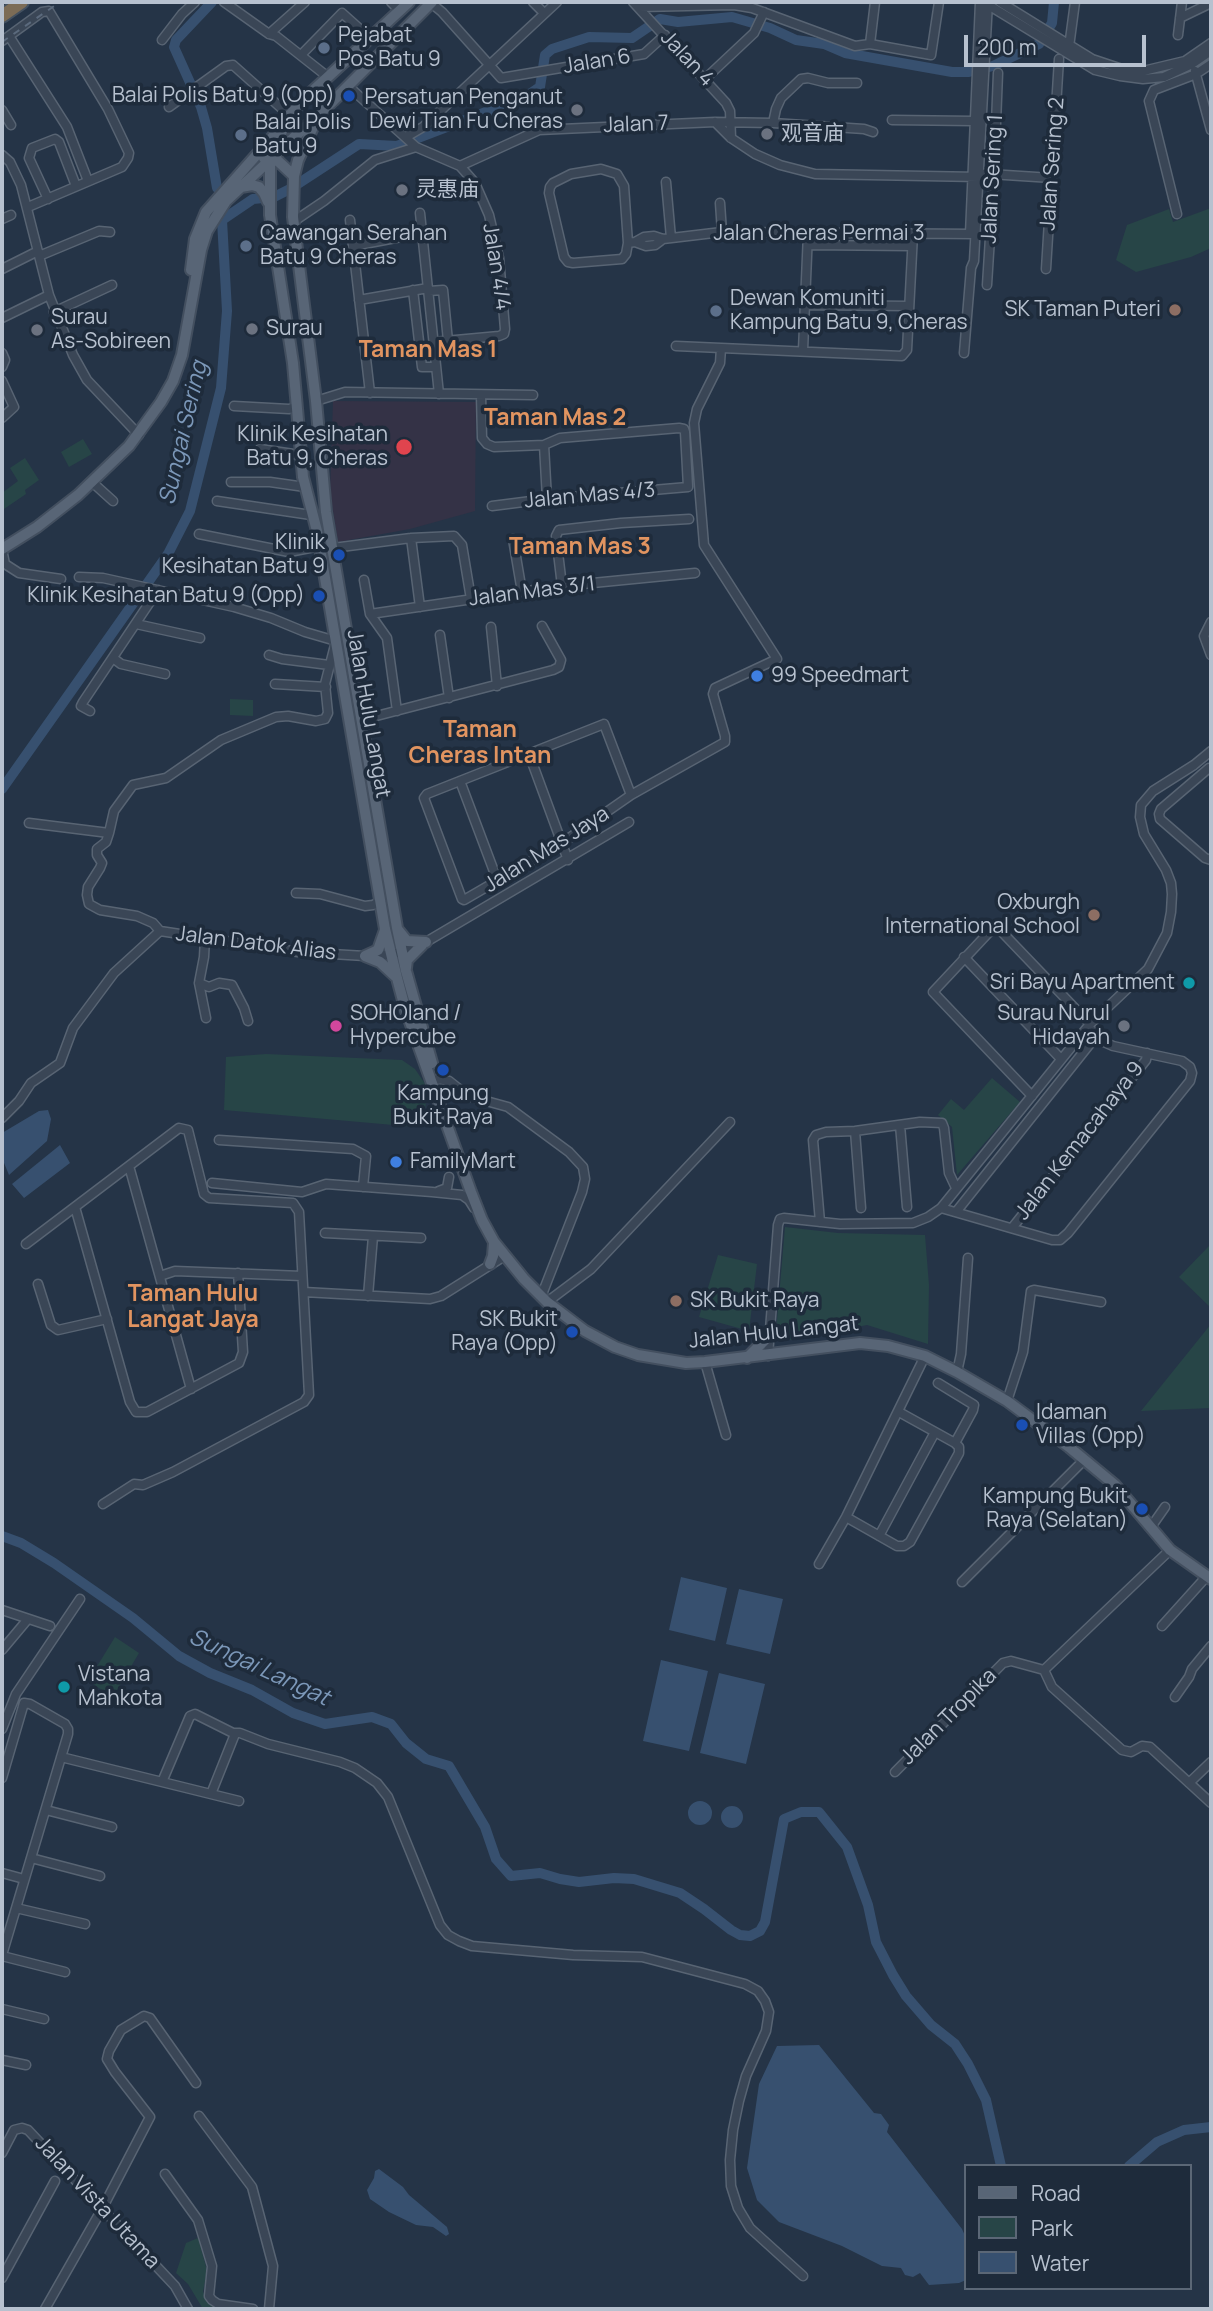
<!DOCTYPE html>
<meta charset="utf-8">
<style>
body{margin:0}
#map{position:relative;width:1213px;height:2311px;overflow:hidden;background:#253447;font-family:Manrope,sans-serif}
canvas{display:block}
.frame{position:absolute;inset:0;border:4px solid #b7c1cf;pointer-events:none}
.legend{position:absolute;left:964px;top:2164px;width:228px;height:126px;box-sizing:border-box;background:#1e2b3b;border:2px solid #5b6776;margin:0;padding:9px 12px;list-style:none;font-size:21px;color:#b7c1cf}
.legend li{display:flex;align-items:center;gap:14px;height:35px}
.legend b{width:35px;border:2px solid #5b6776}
.scale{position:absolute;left:964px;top:35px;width:182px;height:32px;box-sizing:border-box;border:4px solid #b7c1cf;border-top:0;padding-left:9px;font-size:21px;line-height:24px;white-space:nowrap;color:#b7c1cf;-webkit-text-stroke:5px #1e2b3b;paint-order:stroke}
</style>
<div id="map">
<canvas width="1213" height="2311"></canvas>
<div class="frame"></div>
<ul class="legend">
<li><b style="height:9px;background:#586576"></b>Road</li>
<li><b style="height:19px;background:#274547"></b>Park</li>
<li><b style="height:19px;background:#37506f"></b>Water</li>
</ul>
<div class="scale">200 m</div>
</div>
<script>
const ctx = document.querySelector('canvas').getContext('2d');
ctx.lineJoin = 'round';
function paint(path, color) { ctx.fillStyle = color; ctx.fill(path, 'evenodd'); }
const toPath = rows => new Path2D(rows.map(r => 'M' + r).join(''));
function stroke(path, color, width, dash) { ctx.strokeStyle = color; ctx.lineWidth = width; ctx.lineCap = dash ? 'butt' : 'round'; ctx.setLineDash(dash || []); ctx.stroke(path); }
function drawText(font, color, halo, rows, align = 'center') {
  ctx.font = font + ' Manrope,"Noto Sans SC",sans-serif'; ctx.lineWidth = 7; ctx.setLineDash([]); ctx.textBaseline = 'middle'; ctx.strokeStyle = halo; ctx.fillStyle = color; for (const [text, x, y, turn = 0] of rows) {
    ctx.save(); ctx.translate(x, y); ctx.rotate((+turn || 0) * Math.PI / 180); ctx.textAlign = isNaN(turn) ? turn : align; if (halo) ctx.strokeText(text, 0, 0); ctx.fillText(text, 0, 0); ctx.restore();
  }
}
const medical = toPath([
 [333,401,476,402,475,511,410,529,338,542,330,492]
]);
const green = toPath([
 [1211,208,1211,248,1191,257,1136,272,1116,260,1127,225,1169,209,1173,222],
 [83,439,92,454,69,467,61,452],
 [25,458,39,480,25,490,26,494,4,509,2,493,18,481,10,468],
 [230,699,253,700,253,716,230,715],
 [266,1054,402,1060,415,1069,428,1088,424,1116,416,1127,224,1110,226,1057],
 [992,1078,1020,1102,957,1175,952,1127,938,1115,951,1099,964,1110],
 [785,1227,838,1233,925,1235,929,1285,928,1344,867,1325,789,1340,776,1332],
 [1211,1244,1211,1308,1179,1277],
 [718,1255,757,1264,749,1331,699,1317],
 [1211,1324,1211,1408,1141,1411],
 [115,1637,139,1653,113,1697,88,1681],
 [198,2238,207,2270,203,2292,212,2307,221,2309,203,2309,188,2284,176,2273,186,2243]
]);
const water = toPath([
 [48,1110,51,1119,47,1141,9,1175,2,1158,2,1133,39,1111],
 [60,1145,70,1163,24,1198,12,1184],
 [681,1577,727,1588,715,1641,669,1630],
 [739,1589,783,1599,770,1654,726,1644],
 [661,1660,708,1671,689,1751,643,1741],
 [719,1673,765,1684,746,1764,700,1753],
 '688 1813a12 12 0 1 1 24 0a12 12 0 1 1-24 0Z',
 '721 1817a11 11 0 1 1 22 0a11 11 0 1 1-22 0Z',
 [819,2045,874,2113,881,2114,889,2125,887,2132,962,2229,966,2238,966,2280,959,2283,929,2285,920,2273,913,2277,905,2275,901,2268,882,2266,842,2246,779,2222,757,2200,747,2168,759,2084,777,2046],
 [379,2169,403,2187,409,2195,447,2227,449,2234,446,2236,433,2227,416,2225,389,2212,370,2199,367,2190,374,2178,375,2171]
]);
const river = toPath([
 [212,2,176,40,174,47,201,107,207,128,217,188],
 [2,789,168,554,190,511,221,388,227,311,222,220,253,199,274,197,290,189,359,144,397,146,486,112,515,104,540,87,545,55,552,49,589,37,632,38,660,19,678,22,732,17,770,28,796,40,824,44,845,53,952,72,969,72,993,66,1039,44,1052,23,1054,2],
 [2,1536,21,1543,54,1563,133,1618,179,1656,210,1673,252,1690,293,1713,325,1724,372,1717,391,1724,406,1743,426,1759,449,1766,485,1827,496,1859,511,1876,540,1873,560,1879,579,1882,614,1878,634,1879,680,1893,704,1909,731,1930,740,1935,750,1936,760,1931,765,1922,784,1819,801,1812,819,1812,847,1847,868,1905,876,1942,893,1975,906,1996,931,2025,955,2044,968,2064,986,2100,1001,2166],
 [1129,2166,1157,2142,1184,2130,1211,2127]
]);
const minor = toPath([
 [224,2,269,34,276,36,328,77],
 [391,2,400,11],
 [533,2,544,13],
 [633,2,726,103,730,111,731,138],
 [1000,2,1092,59,1125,70,1143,71,1185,61,1211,43],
 [431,3,442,12,501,78,644,54,665,35],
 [985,3,1095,70,1120,76,1143,79,1164,77,1192,64,1211,51],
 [639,7,734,5,752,8,855,46,870,44,931,55,939,2],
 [1180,18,1211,3],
 [269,34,305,2],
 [1178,35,1182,2],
 [9,36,67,127,88,181],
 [162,40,182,14,195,2],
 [2,41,42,12,49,11,108,109,129,153,128,158,122,167,28,207],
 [870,44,875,2],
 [1069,47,1075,2],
 [301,55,342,13,371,39],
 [1195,71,1211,130],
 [706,78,754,33,764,12],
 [348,86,416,147,460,166,539,130,715,122,773,123,864,129,873,132],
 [169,107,226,66,233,65,289,115],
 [2,110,11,125],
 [892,120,974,121],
 [715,122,731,138,755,154,780,165,815,174,979,177],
 [773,123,776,109,781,98,801,79,808,78,828,83,857,83],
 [406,137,423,127,557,2],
 [2,155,10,162,21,185,49,295,73,355,87,380,139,435],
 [974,173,1052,178],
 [666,182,671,238],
 [48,199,29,158,32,148,55,139,59,142,76,186],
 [720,203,722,232],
 [420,213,439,394],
 [1177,214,1149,101,1154,90,1196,74,1211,64],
 [2,219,11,215],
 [350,220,370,393],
 [293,222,324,201,375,160,416,147],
 [970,234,980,2],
 [635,242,644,237,654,236,663,239,722,232,975,234],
 [628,243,626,254,622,259,573,263,568,262,564,257,549,193,550,187,553,183,571,174,601,169,617,174,624,186,628,243,635,242,646,246,655,245,663,239],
 [808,245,912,246],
 [353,246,422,233],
 [39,256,99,231,110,232],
 [2,269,38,251],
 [1046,269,1059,59],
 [987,285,994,174,998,73],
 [413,290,422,367,436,367],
 [429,291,443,290,448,341],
 [359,300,428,288],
 [805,305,909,306],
 [54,312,112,285],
 [2,318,49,295],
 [434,342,499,336,504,334,505,329,499,258,489,215,475,183,460,166],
 [676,346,902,356,907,350,913,234],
 [803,350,808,233],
 [2,353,5,360,2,367],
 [964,353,971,268,974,261,988,2],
 [2,381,14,407,2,418],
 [481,395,482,438,487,444,494,447,544,445,560,438,679,428,684,429,685,432,688,487,547,499,492,506],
 [316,401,345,392,533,395],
 [234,406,289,409,296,407],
 [544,445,547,499],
 [260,449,300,455],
 [92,482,113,501],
 [231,482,270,482,305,487],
 [217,501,311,515],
 [199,534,289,552,320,546],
 [411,538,420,607],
 [513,539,522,592],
 [333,548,411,538,454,536,462,545,471,599],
 [2,549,5,564,19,573,61,579],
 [79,577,103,578,234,607,271,618,305,632,336,641,325,684,328,713,325,719,316,721,288,716,276,717,221,740,166,778,133,785,114,811,109,833,106,842,97,849,97,855,102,863,100,868,88,887,87,895,89,904,100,910,137,916,153,923,160,931],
 [364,580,370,614,387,638,397,711],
 [562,586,556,536,559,530,621,523,689,519],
 [370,614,562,586,695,573],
 [1211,622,1204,636,1211,655],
 [136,624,200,638],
 [491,627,497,686],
 [440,635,449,698],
 [269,655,282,659,329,665],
 [113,658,121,664,165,674],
 [275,684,326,687],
 [90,711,81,706,83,702,158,590],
 [361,720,553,670,559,667,561,660,542,626],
 [529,754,568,860],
 [1211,768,1209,768,1161,809,1159,814,1160,819,1205,858,1211,860],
 [460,781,498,882],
 [631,795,604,724,427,794,424,798,462,899,464,900,562,843,631,795,725,742,725,736,713,694,715,688,777,659,704,545,694,423,697,409,720,363,721,348],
 [29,823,109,833],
 [296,893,320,894,365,906,373,905,381,901],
 [205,938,204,957,199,983,206,1018],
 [964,957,1061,1059],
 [199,983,209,987,219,983,232,985,244,1008,248,1021],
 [438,1079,449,1081,468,1096,508,1107,569,1152,583,1167,585,1179,582,1192,541,1297],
 [1032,1096,933,992,992,929,999,929,1090,1024],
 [2,1118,19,1101,31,1083,60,1063,73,1028,114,973,160,931,298,952,365,956,391,955,426,942,629,822],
 [900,1125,907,1207],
 [855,1131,861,1208],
 [219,1140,353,1149,366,1156,363,1187],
 [129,1166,191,1389],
 [212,1183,302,1192,326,1184,432,1192,462,1195,469,1200,474,1208],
 [439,1191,447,1188,449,1177],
 [75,1207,130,1402,136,1412,147,1412,239,1363,243,1352,238,1273],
 [941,1208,1052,1240,1060,1240,1068,1233,1190,1081,1192,1073,1190,1067,1182,1061,1113,1046,1104,1042,1088,1027],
 [956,1212,1097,1035],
 [820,1222,813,1140,816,1135,826,1132,855,1131,920,1122,942,1123,944,1128,949,1173,956,1188],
 [1012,1228,1146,1060,1147,1053],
 [325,1233,421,1238],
 [26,1244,179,1128,188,1130,204,1194,209,1198,293,1203,299,1212,309,1395,304,1402,173,1472,143,1485,134,1484,103,1504],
 [160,1276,175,1271,302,1276],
 [38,1284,51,1325,58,1330,107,1319],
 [304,1292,430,1299,441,1296,506,1255],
 [368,1296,373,1236],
 [547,1302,591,1269,730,1122],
 [768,1356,778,1225,780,1219,784,1218,840,1224,913,1223,928,1217,941,1208,1090,1024,1148,969,1167,933,1171,912,1172,894,1171,883,1166,870,1144,834,1140,817,1141,805,1153,791,1194,765,1211,751],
 [705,1362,726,1435],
 [957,1372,961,1354,968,1258],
 [938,1383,974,1405,973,1410,955,1443],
 [1007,1401,1023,1352,1031,1291,1034,1290,1101,1302],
 [846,1517,897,1546,904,1546,910,1542,959,1453,959,1447,955,1443,899,1412],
 [1151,1527,1165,1507],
 [879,1536,935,1432],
 [819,1564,846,1517,925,1356],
 [962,1582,1085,1459],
 [2,1610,50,1626],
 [1162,1626,1207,1576],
 [2,1650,28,1619],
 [1044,1670,1052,1687,1122,1750,1131,1752,1142,1746,1150,1747,1211,1803],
 [1044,1670,1170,1550],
 [1175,1697,1189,1677,1192,1669,1211,1646],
 [2,1729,16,1694,80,1599],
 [234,1733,240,1733,268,1744,340,1762,355,1768,377,1783,388,1797,440,1925,448,1935,459,1941,472,1946,573,1955,642,1957,745,1984,758,1991,765,2001,769,2012,766,2031,746,2076,739,2101,733,2130,730,2160,731,2186,738,2208,750,2228,803,2276],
 [61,1757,239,1801],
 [895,1772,1003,1663,1011,1661,1044,1670],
 [2,1778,24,1703,30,1704,65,1724,68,1729,68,1734,2,1955],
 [162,1782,190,1716,195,1714,235,1734,211,1794],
 [1189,1783,1211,1762],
 [46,1810,112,1827],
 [31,1858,100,1876],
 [2,1873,24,1879],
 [16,1908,85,1924],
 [2,1956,65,1972],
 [2,2009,44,2019],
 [2,2060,26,2065],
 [199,2116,252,2187,273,2266,269,2309],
 [2,2153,14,2130,22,2128,28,2130,175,2286,188,2309],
 [165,2174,198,2220,212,2266,209,2296,212,2300,218,2304,253,2309],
 [2,2278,55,2181],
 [45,2309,102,2209,150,2117,115,2072,107,2059,109,2051,121,2030,144,2016,150,2018,196,2083]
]);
const major = toPath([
 [319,114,298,160,294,176,293,217,316,401,326,512,397,928,406,971,432,1063],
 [289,115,270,159,270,215,293,363,303,477,317,531,385,929,397,978,405,1008,471,1192,482,1220,494,1242,524,1279,547,1302,585,1331,615,1347,638,1355,686,1363,705,1362,860,1343,888,1346,925,1356,957,1372,1007,1401,1069,1447,1115,1485,1170,1550,1211,1579],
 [285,120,304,99,409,2],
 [264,158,278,161,294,176],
 [241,187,252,185,259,187,264,193,268,202],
 [191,270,195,239,206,212,276,133],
 [2,549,37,527,78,495,129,446,161,402,173,381,182,355,201,250,207,231,226,201,333,101,432,2],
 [399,931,407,941,426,942],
 [365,956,380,962,395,976],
 [365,956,378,950,385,930],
 [406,968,407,960,422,945],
 [490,1264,493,1256,494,1243],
 [747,1358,769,1336]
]);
const highway = toPath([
 [2,16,22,2]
]);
const rail = toPath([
 [2,42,60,2]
]);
const markers = [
 [324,48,7,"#5c6f8a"],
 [349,96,7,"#1a4fb4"],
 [577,110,7,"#6b7280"],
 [767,134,7,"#6b7280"],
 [241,135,7,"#5c6f8a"],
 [402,190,7,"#6b7280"],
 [246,246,7,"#5c6f8a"],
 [1175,310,7,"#8d6e63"],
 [716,311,7,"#5c6f8a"],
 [252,329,7,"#6b7280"],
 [37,330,7,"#6b7280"],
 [404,447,9,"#e0444e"],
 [339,555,7,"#1a4fb4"],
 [319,596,7,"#1a4fb4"],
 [757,676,7,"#3f7fe0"],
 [1094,915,7,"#8d6e63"],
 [1189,983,7,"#0f9aa8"],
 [336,1026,7,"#d1479c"],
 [1124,1026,7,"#6b7280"],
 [443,1070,7,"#1a4fb4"],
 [396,1162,7,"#3f7fe0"],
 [676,1301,7,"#8d6e63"],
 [572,1332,7,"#1a4fb4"],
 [1022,1425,7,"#1a4fb4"],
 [1142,1509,7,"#1a4fb4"],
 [64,1687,7,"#0f9aa8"]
];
const poiNames = [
 ["Pejabat",338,36],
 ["Pos Batu 9",338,60],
 ["Balai Polis Batu 9 (Opp)",335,96,"right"],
 ["Persatuan Penganut",563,98,"right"],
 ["Dewi Tian Fu Cheras",563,122,"right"],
 ["Balai Polis",255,123],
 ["Batu 9",255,147],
 ["观音庙",781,134],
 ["灵惠庙",416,190],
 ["Cawangan Serahan",260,234],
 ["Batu 9 Cheras",260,258],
 ["Dewan Komuniti",730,299],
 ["Kampung Batu 9, Cheras",730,323],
 ["SK Taman Puteri",1161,310,"right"],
 ["Surau",51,318],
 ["As-Sobireen",51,342],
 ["Surau",266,329],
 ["Klinik Kesihatan",388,435,"right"],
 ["Batu 9, Cheras",388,459,"right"],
 ["Klinik",325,543,"right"],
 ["Kesihatan Batu 9",325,567,"right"],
 ["Klinik Kesihatan Batu 9 (Opp)",305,596,"right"],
 ["99 Speedmart",771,676],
 ["Oxburgh",1080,903,"right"],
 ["International School",1080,927,"right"],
 ["Sri Bayu Apartment",1175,983,"right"],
 ["SOHOland /",350,1014],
 ["Hypercube",350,1038],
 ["Surau Nurul",1110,1014,"right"],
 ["Hidayah",1110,1038,"right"],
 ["Kampung",443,1094,"center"],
 ["Bukit Raya",443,1118,"center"],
 ["FamilyMart",410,1162],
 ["SK Bukit Raya",690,1301],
 ["SK Bukit",558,1320,"right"],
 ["Raya (Opp)",558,1344,"right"],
 ["Idaman",1036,1413],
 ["Villas (Opp)",1036,1437],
 ["Kampung Bukit",1128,1497,"right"],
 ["Raya (Selatan)",1128,1521,"right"],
 ["Vistana",78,1675],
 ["Mahkota",78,1699]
];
const streetNames = [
 ["Jalan 4",687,59,47],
 ["Jalan 6",597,62,-9],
 ["Jalan 7",636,125,-2],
 ["Jalan Sering 2",1053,164,-86],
 ["Jalan Sering 1",993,179,-87],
 ["Jalan Cheras Permai 3",819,234],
 ["Jalan 4/4",496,267,81],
 ["Jalan Mas 4/3",590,496,-5],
 ["Jalan Mas 3/1",532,592,-7],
 ["Jalan Hulu Langat",368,714,80],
 ["Jalan Mas Jaya",547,850,-32],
 ["Jalan Datok Alias",256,944,7],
 ["Jalan Kemacahaya 9",1080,1141,-52],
 ["Jalan Hulu Langat",774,1333,-6],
 ["Jalan Tropika",949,1717,-45],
 ["Jalan Vista Utama",97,2203,47]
];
const neighbourhoodNames = [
 ["Taman Mas 1",428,351],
 ["Taman Mas 2",555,419],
 ["Taman Mas 3",580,548],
 ["Taman",480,731],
 ["Cheras Intan",480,757],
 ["Taman Hulu",193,1295],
 ["Langat Jaya",193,1321]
];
const waterNames = [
 ["Sungai Sering",184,433,-77],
 ["Sungai Langat",259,1668,25]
];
paint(medical, '#343246');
paint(green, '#274547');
paint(water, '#37506f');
stroke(river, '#37506f', 10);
stroke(minor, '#586473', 11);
stroke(major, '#434f5f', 14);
stroke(highway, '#445160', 16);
stroke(minor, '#3a4656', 8);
stroke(major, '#586576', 10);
stroke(highway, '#7c6c56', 12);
stroke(rail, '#5b6a7d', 2, [7, 7]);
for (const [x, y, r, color] of markers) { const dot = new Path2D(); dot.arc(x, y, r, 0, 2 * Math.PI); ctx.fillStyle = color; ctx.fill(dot); stroke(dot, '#1e2b3b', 2.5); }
drawText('21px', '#b7c1cf', '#1e2b3b', poiNames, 'left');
drawText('21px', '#b7c1cf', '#1e2b3b', streetNames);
drawText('bold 23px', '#e19460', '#1e2b3b', neighbourhoodNames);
drawText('italic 23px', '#7c98b9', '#1e2b3b', waterNames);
</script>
